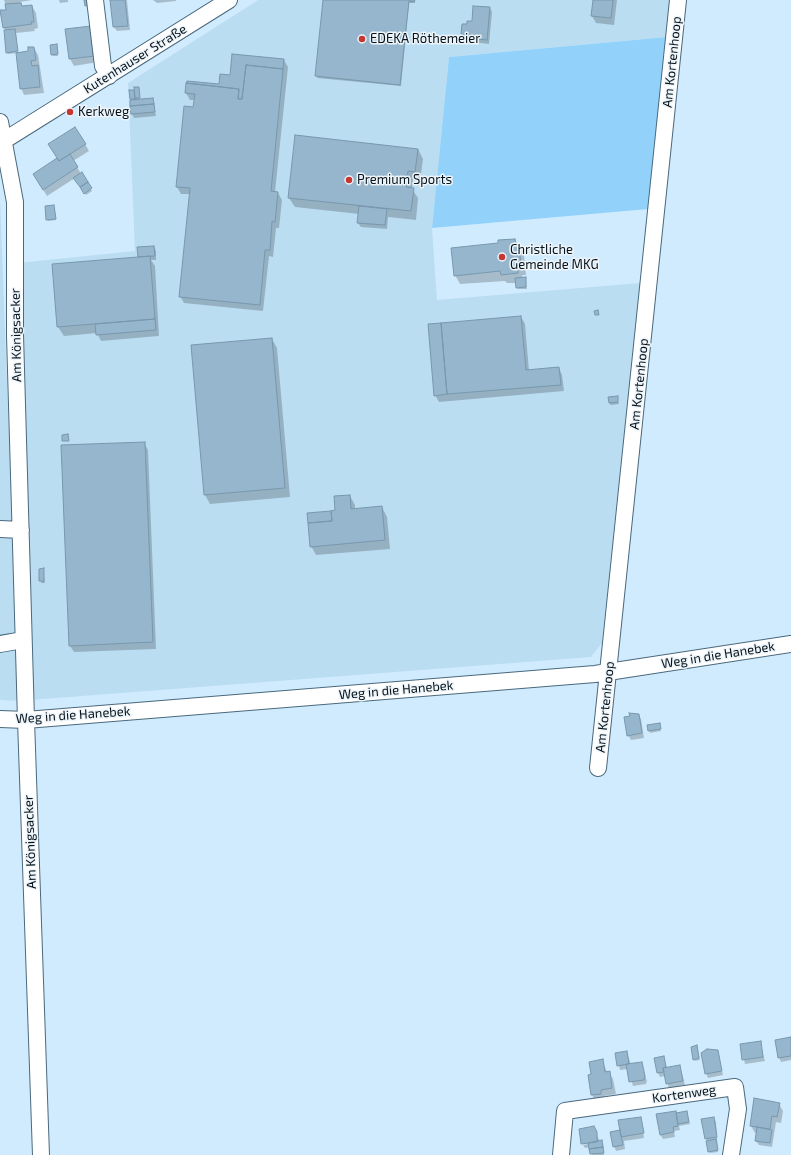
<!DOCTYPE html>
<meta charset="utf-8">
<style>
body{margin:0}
canvas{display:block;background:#d0ebfe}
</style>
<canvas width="791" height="1155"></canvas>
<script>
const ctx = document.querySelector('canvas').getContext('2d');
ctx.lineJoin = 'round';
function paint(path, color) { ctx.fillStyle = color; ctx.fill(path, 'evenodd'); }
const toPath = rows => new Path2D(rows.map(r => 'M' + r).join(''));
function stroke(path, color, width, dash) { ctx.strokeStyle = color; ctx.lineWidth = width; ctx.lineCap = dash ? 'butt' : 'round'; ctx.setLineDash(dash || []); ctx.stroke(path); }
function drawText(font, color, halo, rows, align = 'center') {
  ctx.font = font + ' "Exo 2",sans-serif'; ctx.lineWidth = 3; ctx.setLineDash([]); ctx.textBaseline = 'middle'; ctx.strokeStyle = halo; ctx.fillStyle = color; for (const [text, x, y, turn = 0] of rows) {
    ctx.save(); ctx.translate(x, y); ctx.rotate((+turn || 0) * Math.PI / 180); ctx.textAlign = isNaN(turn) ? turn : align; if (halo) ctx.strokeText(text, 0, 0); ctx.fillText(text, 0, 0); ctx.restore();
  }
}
const built = toPath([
 [258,0,671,0,667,37,449,57,432,228,437,300,640,283,602,643,591,657,30,700,18,263,135,251,128,83],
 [0,197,6,360,20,701,0,700]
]);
const green = toPath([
 [667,37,648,209,432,228,449,57]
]);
const shadow = toPath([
 [4,0,32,0,20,2,23,7,32,6,36,13,38,28,34,29,35,31,16,33,18,54,29,52,34,48,38,55,44,93,24,95,21,88,17,53,8,54,7,52,6,31,4,28,7,10],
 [59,0,68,0,68,2,60,3],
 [111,0,127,0,130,30,117,31,114,27],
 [153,0,176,0,176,1,157,3],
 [324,0,415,0,415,3,409,3,401,86,317,78],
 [594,0,617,0,614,25,596,23,592,16],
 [490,8,492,12,489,44,473,42,471,39,465,38,462,34,468,25],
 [90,27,98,62,74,66,70,59,66,30],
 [57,47,58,56,53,56,52,55],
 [284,60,288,67,275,192,278,193,282,200,279,228,276,228,273,257,269,256,263,311,184,303,180,296,190,194,181,194,177,187,195,100,190,100,186,93,220,85,231,76],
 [139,88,140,100,153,99,156,116,134,118,132,114,130,91,135,91],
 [85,144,89,151,73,161,92,191,86,195,75,178,47,196,34,175],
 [418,149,423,159,420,181,413,180,412,189,418,198,416,220,388,217,387,229,361,227,358,223,359,214,295,207,289,198],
 [54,208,56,220,48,221,47,219],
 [515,240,524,255,526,275,522,275,523,278,526,280,527,289,518,289,516,283,507,283,505,281,460,284,455,275,499,244],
 [154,247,156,251,156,260,151,260,155,266,159,336,101,341,97,333,64,336,58,327],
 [521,317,525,324,529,371,559,368,562,375,564,391,439,402,435,395],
 [272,339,277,348,290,497,210,504,205,495,192,346],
 [617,397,619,404,611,405,609,403],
 [144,443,148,450,156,649,74,652,70,646],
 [350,496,355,505,355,510,382,507,387,517,390,549,316,555,311,546],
 [43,569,45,583,41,583,40,570],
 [638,715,641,719,644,738,631,740,628,735],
 [648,726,660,726,661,731,650,733],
 [791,1038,791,1060,781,1062,779,1057],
 [760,1042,765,1061,745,1064,741,1045],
 [697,1046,700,1060,695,1061,694,1059],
 [717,1051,723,1075,708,1078,706,1073],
 [627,1052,631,1065,641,1063,647,1081,646,1084,633,1086,628,1069,620,1070,616,1054],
 [664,1057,667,1068,680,1066,685,1085,669,1088,665,1076,660,1077,658,1072],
 [602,1060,607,1072,609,1072,613,1079,616,1094,604,1096,605,1100,596,1102,592,1095,589,1076,592,1075],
 [779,1104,783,1111,781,1123,776,1122,772,1147,759,1145,756,1141,757,1133,755,1133,751,1126],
 [687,1112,690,1124,679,1126,680,1130,674,1131,675,1137,663,1139,660,1134,676,1114],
 [641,1118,644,1138,624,1141,625,1149,616,1151,614,1146,620,1131],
 [714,1118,716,1122,718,1152,710,1153,706,1138],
 [596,1132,600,1142,603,1143,604,1155,592,1155,590,1147,585,1148,583,1145,589,1144]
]);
const building = toPath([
 [84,0,91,0,91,5,85,6,84,0],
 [110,0,125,0,128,26,113,27,110,0],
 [323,0,415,0,414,2,409,1,400,85,315,76,323,0],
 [593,0,613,0,611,18,591,16,593,0],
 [21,3,22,6,32,5,34,22,31,22,32,24,3,28,0,10,6,10,5,4,21,3],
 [473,6,490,7,487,40,470,38,470,35,461,34,462,24,467,24,467,21,472,21,473,6],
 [91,26,95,56,69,59,65,29,91,26],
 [15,29,18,51,6,53,4,30,15,29],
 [57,44,58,54,51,55,50,45,57,44],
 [28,47,34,47,36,60,31,61,32,66,38,65,40,87,20,89,16,53,28,51,28,47],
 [232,54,284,59,283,69,246,65,242,99,238,99,239,89,186,83,187,81,219,84,220,74,230,75,232,54],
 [246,65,283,69,271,191,278,192,275,222,272,221,270,250,265,250,260,305,179,297,190,188,176,187,184,106,193,107,195,94,185,93,186,83,239,89,238,99,242,99,246,65],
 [134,87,139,87,140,98,135,98,134,87],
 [129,90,134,90,135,99,130,99,129,90],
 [153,98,154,104,130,106,130,100,153,98],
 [154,104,155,112,131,114,130,106,154,104],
 [75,127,86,144,59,161,48,144,75,127],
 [295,135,418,149,415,172,408,171,406,187,414,188,411,211,288,198,295,135],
 [70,154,78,167,43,190,33,174,57,158,59,161,70,154],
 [82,172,88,182,80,187,73,178,82,172],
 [88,182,92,188,84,194,80,187,88,182],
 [54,205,56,219,46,220,45,206,54,205],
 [359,206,387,209,385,225,357,223,359,206],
 [515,239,516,245,519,245,521,266,518,266,518,273,501,275,500,271,454,276,451,248,498,243,498,240,515,239],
 [154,246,155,256,138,257,137,247,154,246],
 [150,256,155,319,57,327,52,264,150,256],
 [526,277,526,287,516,288,515,278,526,277],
 [598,310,599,315,595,315,594,311,598,310],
 [521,316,526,370,559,367,561,385,447,394,441,323,521,316],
 [155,319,156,330,96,335,95,324,155,319],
 [441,323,447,394,434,396,428,324,441,323],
 [272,338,285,488,204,495,191,345,272,338],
 [618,396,618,402,609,403,608,397,618,396],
 [68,434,69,441,62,441,62,435,68,434],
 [145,442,153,642,69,646,61,445,145,442],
 [350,495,351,509,382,506,385,540,310,547,308,523,332,521,331,511,335,510,334,496,350,495],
 [331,511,332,521,308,523,307,513,331,511],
 [44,568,44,581,39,581,39,569,44,568],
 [629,713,639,714,642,733,627,736,624,717,630,716,629,713],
 [660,723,661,729,648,731,647,725,660,723],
 [791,1037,791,1056,778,1058,775,1040,791,1037],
 [761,1041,763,1057,742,1060,740,1044,761,1041],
 [697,1045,699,1058,693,1060,691,1047,697,1045],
 [707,1049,718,1050,722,1071,705,1074,701,1053,707,1049],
 [627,1051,629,1064,617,1066,615,1053,627,1051],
 [664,1056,666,1067,663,1068,664,1072,657,1073,654,1058,664,1056],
 [603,1059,605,1072,610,1071,612,1088,601,1090,601,1094,591,1095,588,1075,591,1074,589,1062,603,1059],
 [642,1062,645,1076,644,1080,629,1082,626,1064,642,1062],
 [680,1065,683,1081,666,1084,663,1068,680,1065],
 [754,1098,780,1103,777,1117,772,1116,770,1129,750,1126,754,1098],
 [676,1111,678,1126,673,1127,674,1132,660,1135,656,1114,676,1111],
 [687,1111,689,1122,678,1124,676,1113,687,1111],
 [641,1117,644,1133,621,1137,618,1120,641,1117],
 [714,1117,717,1137,705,1139,701,1119,714,1117],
 [594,1126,597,1132,597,1142,581,1144,579,1129,594,1126],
 [757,1127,772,1130,770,1143,755,1141,757,1127],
 [620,1130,623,1145,613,1147,610,1132,620,1130],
 [716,1139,718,1150,708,1152,706,1141,716,1139],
 [602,1140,603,1147,589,1149,588,1143,602,1140],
 [603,1147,604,1153,590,1154,589,1149,603,1147]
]);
const minor = toPath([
 [95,0,103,66,109,76],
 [0,122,15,202,15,335,26,720,41,1155],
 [0,143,229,0],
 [0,529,21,530],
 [0,644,23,640],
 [0,719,26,720,595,674,791,644],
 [598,768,678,0],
 [561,1155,565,1111,735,1087,738,1109,731,1155]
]);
const markers = [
 [362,39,4,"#c53731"],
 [70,112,4,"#c53731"],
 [349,180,4,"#c53731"],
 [502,257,4,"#c53731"]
];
const poiNames = [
 ["EDEKA Röthemeier",370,39],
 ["Kerkweg",78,112],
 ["Premium Sports",357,180],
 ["Christliche",510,250],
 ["Gemeinde MKG",510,265]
];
const streetNames = [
 ["Kutenhauser Straße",135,59,-32],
 ["Am Kortenhoop",672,62,-84],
 ["Am Königsacker",16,335,-91],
 ["Am Kortenhoop",639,384,-84],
 ["Weg in die Hanebek",718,655,-9],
 ["Weg in die Hanebek",396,690,-5],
 ["Am Kortenhoop",605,707,-84],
 ["Weg in die Hanebek",73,715,-4],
 ["Am Königsacker",30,842,-92],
 ["Kortenweg",684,1094,-8]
];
paint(built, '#bbddf2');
paint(green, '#92d2fa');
paint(shadow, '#0003');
paint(building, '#95b6cd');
stroke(building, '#7898ad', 1);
stroke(minor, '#4a697d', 18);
stroke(minor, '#fff', 16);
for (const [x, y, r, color] of markers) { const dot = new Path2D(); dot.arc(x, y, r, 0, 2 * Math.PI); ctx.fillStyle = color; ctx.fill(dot); stroke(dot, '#eef5fa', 1.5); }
drawText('13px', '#06121a', '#eef5fa', poiNames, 'left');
drawText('13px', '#06121a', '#eef5fa', streetNames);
</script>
